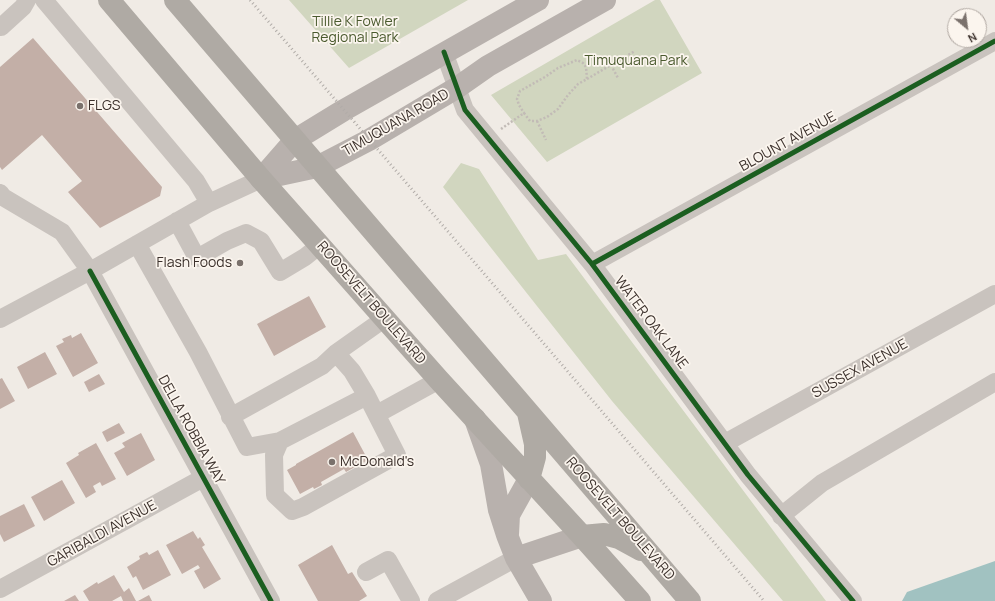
<!DOCTYPE html>
<style>
body{margin:0}
#map{position:relative;width:995px;height:601px;overflow:hidden;background:#f0ebe5;font-family:Manrope,sans-serif}
canvas{display:block}
.north{position:absolute;left:947px;top:8px;width:40px;height:40px;box-sizing:border-box;background:#fbf5ee;border:1px solid #aea6a0;border-radius:50%;rotate:151deg;font-size:11px;font-weight:700;line-height:16px;text-align:center;color:#3b302b}
.north::after{content:'';display:block;margin:auto;width:14px;height:18px;background:#7a716c;clip-path:polygon(50% 0,100% 100%,50% 72%,0 100%)}
</style>
<div id="map">
<canvas width="995" height="601"></canvas>
<div class="north">N</div>
</div>
<script>
const ctx = document.querySelector('canvas').getContext('2d');
ctx.lineJoin = 'round';
function paint(path, color) { ctx.fillStyle = color; ctx.fill(path, 'evenodd'); }
const toPath = rows => new Path2D(rows.map(r => 'M' + r).join(''));
function stroke(path, color, width, dash) { ctx.strokeStyle = color; ctx.lineWidth = width; ctx.lineCap = dash ? 'butt' : 'round'; ctx.setLineDash(dash || []); ctx.stroke(path); }
function drawText(font, color, halo, rows, align = 'center') {
  ctx.font = font + ' Manrope,sans-serif'; ctx.lineWidth = 3.5; ctx.setLineDash([]); ctx.textBaseline = 'middle'; ctx.strokeStyle = halo; ctx.fillStyle = color; for (const [text, x, y, turn = 0] of rows) {
    ctx.save(); ctx.translate(x, y); ctx.rotate((+turn || 0) * Math.PI / 180); ctx.textAlign = isNaN(turn) ? turn : align; if (halo) ctx.strokeText(text, 0, 0); ctx.fillText(text, 0, 0); ctx.restore();
  }
}
const green = toPath([
 [289,0,468,0,349,68],
 [655,0,660,0,702,73,547,162,491,95],
 [461,163,479,169,538,260,566,254,826,601,783,601,612,401,443,187]
]);
const water = toPath([
 [995,561,995,601,902,601,907,592]
]);
const building = toPath([
 [33,38,162,187,160,196,100,228,68,192,82,181,42,135,2,170,0,167,0,67],
 [309,296,326,327,274,356,257,324],
 [81,333,98,363,73,377,56,346,64,342,62,339,71,335,72,338],
 [45,352,57,374,28,389,17,367],
 [99,374,105,384,89,392,84,382],
 [2,378,15,401,0,409,0,379],
 [119,423,125,433,107,442,102,432],
 [353,432,368,460,346,472,344,469,321,482,322,485,314,489,313,487,300,494,287,470,296,465,296,464],
 [141,433,155,460,127,476,114,453,125,447,122,443],
 [96,443,116,479,102,486,100,482,93,486,96,492,86,498,66,463,79,455,78,453],
 [62,480,75,503,44,521,31,497],
 [24,504,35,526,4,542,0,534,0,516],
 [193,531,198,539,200,537,205,545,202,547,221,579,204,589,194,571,200,568,198,565,182,574,166,545],
 [332,545,348,574,352,572,367,596,359,601,318,601,298,565],
 [158,550,171,575,143,590,136,576,133,578,127,567,140,559,139,556,147,552,149,555],
 [114,575,124,592,129,588,136,601,123,601,121,596,112,601,89,601,83,591,97,582,98,584],
 [75,595,79,601,64,601],
 [149,595,152,601,138,601]
]);
const path = toPath([
 [611,65,618,78],
 [587,79,635,51],
 [537,121,546,140],
 [501,129,524,113,530,121,537,121,547,117,558,109,568,95,578,84,587,79,586,67,583,63,577,60,558,68,545,77,520,91,517,99,519,105,524,113]
]);
const minor = toPath([
 [44,0,196,181,209,203],
 [0,26,1,27,23,7,27,0],
 [444,52,465,110,592,264,748,475,853,601],
 [0,193,3,197,62,232,90,271,271,601],
 [177,221,197,258,227,241,246,233,261,241,280,272,305,257,320,245],
 [137,244,198,352,247,447,280,441],
 [592,264,995,41],
 [0,319,90,271,209,203,261,179],
 [367,396,397,455,303,507,292,511,275,495,274,455,280,441,367,396],
 [367,396,352,371,336,353,384,319],
 [377,414,439,380],
 [230,417,322,366,336,353],
 [725,443,995,294],
 [781,516,822,483,995,382],
 [366,572,388,560,411,601],
 [0,589,203,478],
 [437,601,516,558]
]);
const major = toPath([
 [261,179,317,167,369,140,458,87,488,66,605,0],
 [261,179,295,140,344,110,538,0],
 [475,419,491,464,499,510,507,535,516,558,541,601],
 [508,534,509,515,529,479],
 [516,558,582,536]
]);
const highway = toPath([
 [109,0,261,179,439,380,582,536,640,601],
 [175,0,690,601],
 [528,413,535,444,535,457,529,479],
 [582,536,604,534,619,538,641,550]
]);
const rail = toPath([
 [250,0,764,601]
]);
const cycleway = toPath([
 [444,52,465,110,592,264,748,475,853,601],
 [592,264,995,41],
 [90,271,271,601]
]);
const markers = [
 [80,106,4,"#7a716c"],
 [240,263,4,"#7a716c"],
 [332,462,4,"#7a716c"]
];
const parkNames = [
 ["Tillie K Fowler",355,22],
 ["Regional Park",355,38],
 ["Timuquana Park",636,61]
];
const poiNames = [
 ["FLGS",88,106],
 ["Flash Foods",232,263,"right"],
 ["McDonald's",340,462]
];
const streetNames = [
 ["TIMUQUANA ROAD",396,123,-30],
 ["BLOUNT AVENUE",788,142,-29],
 ["ROOSEVELT BOULEVARD",371,303,49],
 ["WATER OAK LANE",651,323,53],
 ["SUSSEX AVENUE",860,369,-29],
 ["DELLA ROBBIA WAY",191,430,61],
 ["ROOSEVELT BOULEVARD",620,519,49],
 ["GARIBALDI AVENUE",102,534,-29]
];
paint(green, '#d1d6bf');
paint(water, '#a1c2c1');
paint(building, '#c3afa7');
stroke(path, '#c2bbb6', 2.5, [2, 2]);
stroke(minor, '#c9c3be', 18);
stroke(major, '#b8b1ad', 22);
stroke(highway, '#afaaa4', 22);
stroke(rail, '#b1aca8', 3, [1, 3]);
stroke(cycleway, '#1b5e20', 5);
for (const [x, y, r, color] of markers) { const dot = new Path2D(); dot.arc(x, y, r, 0, 2 * Math.PI); ctx.fillStyle = color; ctx.fill(dot); stroke(dot, '#fbf5ee', 1.5); }
drawText('14px', '#4a5a2e', '#fbf5ee', parkNames);
drawText('14px', '#3b302b', '#fbf5ee', poiNames, 'left');
drawText('14px', '#3b302b', '#fbf5ee', streetNames);
</script>
